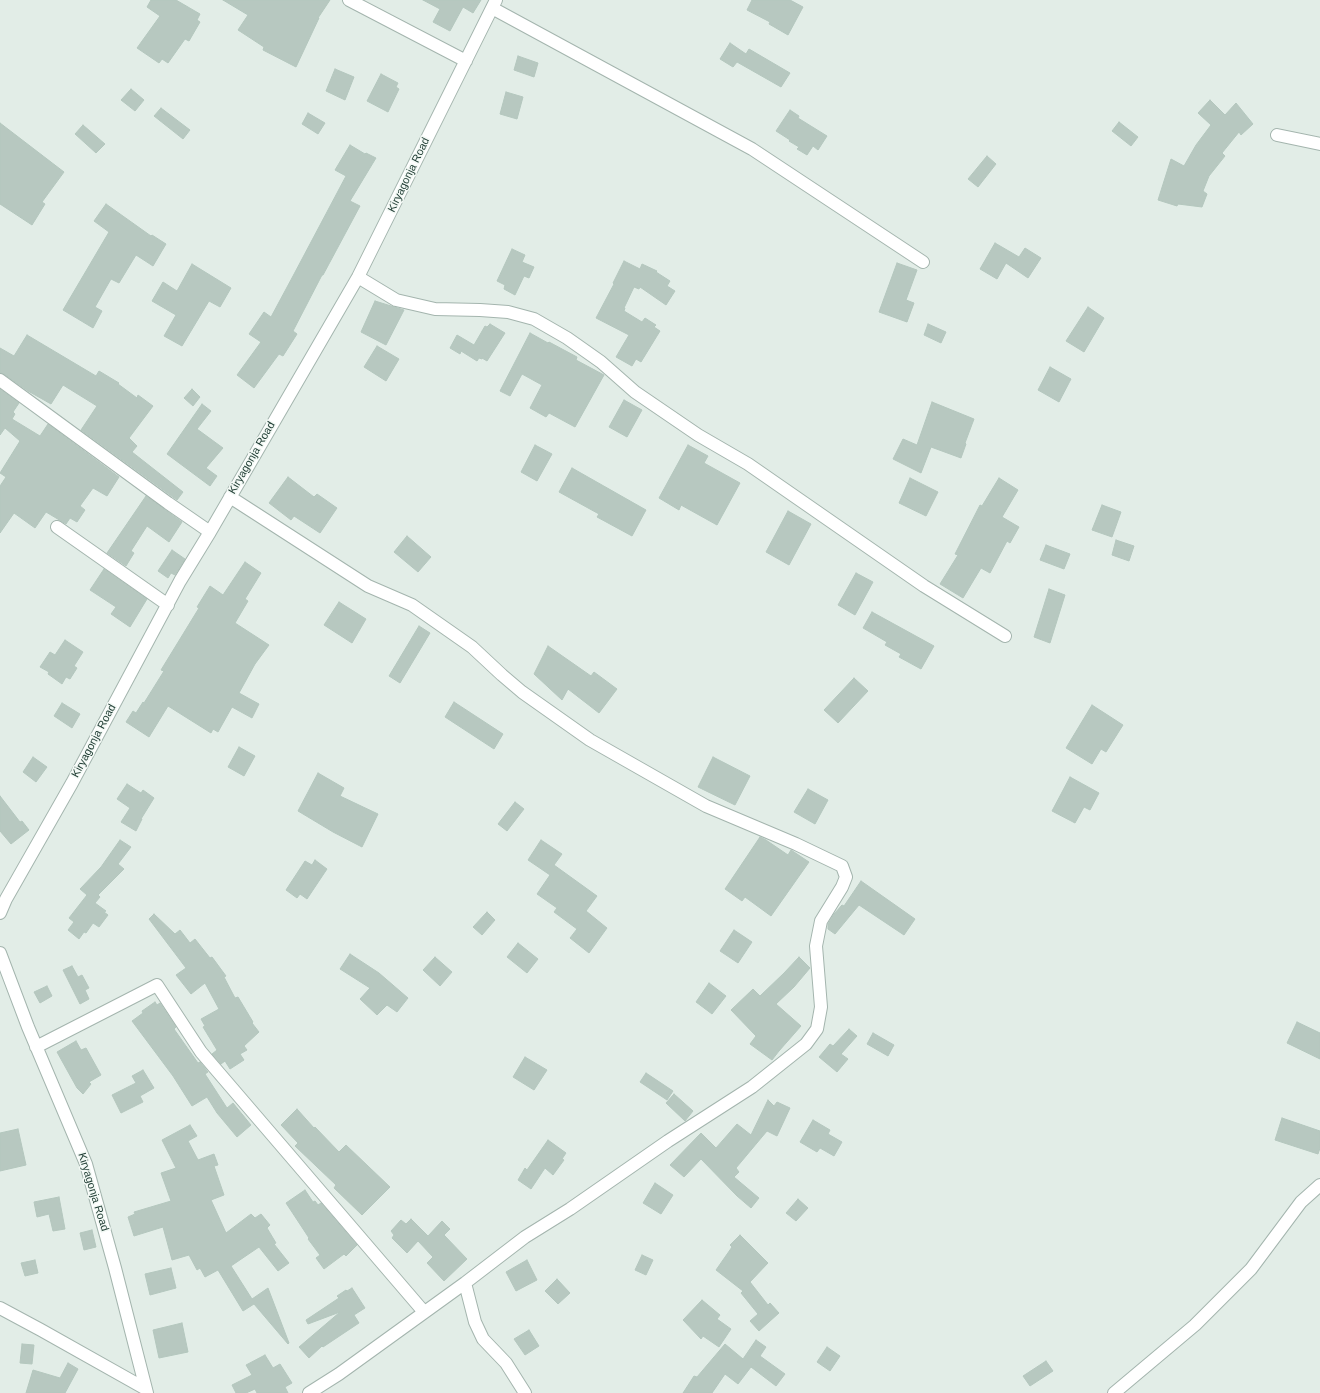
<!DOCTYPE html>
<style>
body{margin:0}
canvas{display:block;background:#e2ede7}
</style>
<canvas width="1320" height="1393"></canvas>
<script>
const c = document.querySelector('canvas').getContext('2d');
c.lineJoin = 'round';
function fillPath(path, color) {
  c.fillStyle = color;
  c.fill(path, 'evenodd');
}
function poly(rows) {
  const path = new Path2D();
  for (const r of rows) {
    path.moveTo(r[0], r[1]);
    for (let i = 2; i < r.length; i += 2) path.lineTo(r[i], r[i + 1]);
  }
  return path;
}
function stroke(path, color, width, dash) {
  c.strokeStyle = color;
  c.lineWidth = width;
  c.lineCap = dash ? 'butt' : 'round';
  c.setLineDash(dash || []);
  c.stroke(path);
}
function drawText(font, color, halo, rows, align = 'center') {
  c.font = font + ' Arial,sans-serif';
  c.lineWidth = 3;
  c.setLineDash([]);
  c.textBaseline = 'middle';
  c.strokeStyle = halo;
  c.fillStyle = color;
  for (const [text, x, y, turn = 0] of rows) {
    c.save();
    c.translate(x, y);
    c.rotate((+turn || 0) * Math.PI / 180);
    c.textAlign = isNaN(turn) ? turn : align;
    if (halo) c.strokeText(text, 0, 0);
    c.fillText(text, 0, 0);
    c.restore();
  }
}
const building = poly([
 [151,0,176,0,200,14,197,20,200,22,189,41,185,39,168,63,162,59,159,63,137,48,160,16,147,7,151,0],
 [223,0,330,0,318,18,319,18,296,67,263,50,264,47,238,30,248,15,223,0],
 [423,0,481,0,473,13,463,7,450,31,433,22,440,9,423,0],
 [752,0,790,0,803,7,788,35,769,24,770,22,747,10,752,0],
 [730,43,746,54,749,49,790,73,781,87,737,62,733,67,720,59,730,43],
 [518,56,538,63,534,77,514,70,518,56],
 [335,69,354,77,345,100,326,91,335,69],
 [381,74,398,83,396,87,399,89,388,112,367,101,381,74],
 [131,89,144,100,135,111,121,100,131,89],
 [506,92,523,97,517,119,500,114,506,92],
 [1210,100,1225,115,1236,103,1253,124,1241,135,1239,132,1222,153,1225,156,1209,176,1203,191,1207,194,1202,207,1178,204,1177,206,1158,200,1171,159,1184,166,1196,145,1211,125,1198,113,1210,100],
 [161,108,190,130,183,139,154,116,161,108],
 [790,110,799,116,798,118,827,136,818,150,813,146,807,155,797,149,799,147,789,141,790,140,776,131,790,110],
 [308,113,325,123,318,134,302,124,308,113],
 [1119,122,1138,137,1131,146,1112,131,1119,122],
 [0,123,64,172,42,202,45,204,32,225,0,204,0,123],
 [83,125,105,144,96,153,75,134,83,125],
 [350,145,365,154,366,153,376,158,350,201,360,206,323,275,322,275,293,331,297,334,283,356,279,354,254,388,237,375,261,342,249,334,264,312,271,317,293,276,346,176,335,170,350,145],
 [987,156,996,164,978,187,968,179,987,156],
 [106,204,151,236,152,235,166,244,153,266,136,255,119,283,111,279,95,307,102,311,93,328,63,310,109,232,94,221,106,204],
 [995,243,1019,257,1025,248,1041,258,1028,278,1006,263,997,279,980,269,995,243],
 [512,249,525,255,522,262,534,267,529,278,524,276,515,295,504,289,505,285,497,281,512,249],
 [624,261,640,269,642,264,657,271,656,272,670,281,667,286,675,291,666,305,640,287,639,289,634,287,624,308,625,308,624,311,642,322,645,318,656,325,654,327,660,331,641,362,636,359,632,366,616,357,629,335,596,318,614,284,613,283,624,261],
 [897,263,917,270,906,300,914,303,907,322,879,312,897,263],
 [192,264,231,288,220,307,209,301,182,346,164,336,176,315,152,301,163,282,177,291,192,264],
 [375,301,404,310,386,345,361,332,375,301],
 [1088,307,1104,318,1084,352,1066,341,1088,307],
 [490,324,505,333,487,361,482,358,482,359,479,358,477,361,461,351,460,354,450,348,457,335,474,345,485,326,487,327,490,324],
 [928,324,946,332,941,343,924,335,928,324],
 [530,333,548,343,549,342,577,357,576,360,604,375,575,427,549,413,546,417,530,408,542,385,522,374,510,396,500,391,530,333],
 [27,335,96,376,99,371,119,383,118,384,137,398,138,395,153,406,129,438,137,446,132,452,183,492,177,500,81,430,97,406,63,385,51,404,28,391,4,374,0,373,0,348,14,356,27,335],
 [377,346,399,359,386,381,364,367,377,346],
 [1050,367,1071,379,1059,402,1038,390,1050,367],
 [0,389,19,403,13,412,15,414,12,419,40,436,48,424,119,477,107,496,93,488,80,506,85,510,77,522,70,518,66,524,46,512,35,528,14,513,0,533,0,486,6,477,0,473,20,441,5,428,0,435,0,389],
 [192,389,200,397,193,406,184,398,192,389],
 [624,400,642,410,627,437,609,427,624,400],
 [932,402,974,419,965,443,966,444,961,458,931,447,921,473,893,459,903,439,917,445,932,402],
 [202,404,211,411,197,429,223,448,206,468,217,476,210,486,167,454,202,404],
 [535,445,552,454,537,481,521,472,535,445],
 [688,445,708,456,704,463,740,483,717,525,681,505,679,510,659,498,688,445],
 [572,468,646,510,632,536,597,517,599,514,559,492,572,468],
 [288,477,314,497,317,494,337,508,320,533,294,516,291,520,269,503,288,477],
 [910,478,938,492,926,516,899,503,910,478],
 [999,478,1018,490,1002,517,1019,527,1010,543,1007,541,990,573,981,568,963,598,940,584,958,555,955,554,980,505,982,506,999,478],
 [146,496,182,522,169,542,147,526,131,551,134,553,126,566,107,553,146,496],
 [1102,505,1121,512,1112,537,1092,530,1102,505],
 [788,511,811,524,789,565,766,552,788,511],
 [407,536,431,557,418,572,394,552,407,536],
 [1116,540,1134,546,1129,561,1112,555,1116,540],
 [1046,545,1070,554,1064,569,1040,560,1046,545],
 [172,550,185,559,175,575,171,573,168,578,158,571,172,550],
 [245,562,261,573,245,599,248,601,235,623,269,645,255,664,239,693,259,704,252,718,232,707,218,732,213,729,211,733,168,706,149,737,126,722,133,711,136,713,143,702,144,703,164,671,161,670,199,608,197,607,210,586,223,595,245,562],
 [104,569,147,599,130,627,111,614,116,607,90,590,104,569],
 [856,573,873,582,855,615,838,605,856,573],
 [1049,589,1065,595,1050,643,1034,637,1049,589],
 [339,602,366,619,352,643,324,625,339,602],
 [872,612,934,646,921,669,899,657,901,654,885,645,887,642,863,628,872,612],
 [419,626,430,633,400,683,389,676,419,626],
 [65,640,83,652,74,666,77,668,70,679,66,677,62,684,48,674,49,672,40,667,50,652,55,655,65,640],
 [548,646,591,676,594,672,617,689,599,713,568,689,562,700,534,674,548,646],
 [854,678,868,691,838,723,824,710,854,678],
 [454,702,503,734,494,749,445,717,454,702],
 [62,703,80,714,72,728,54,716,62,703],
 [1092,705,1123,725,1106,752,1101,749,1092,764,1066,748,1092,705],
 [239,747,255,756,244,776,228,767,239,747],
 [33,757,47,767,36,782,23,772,33,757],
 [713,757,750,776,735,805,698,787,713,757],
 [318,773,344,788,340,796,378,814,362,847,333,832,298,811,318,773],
 [1070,777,1099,793,1090,810,1084,807,1075,823,1052,811,1070,777],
 [127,784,141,793,143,790,154,798,141,819,142,819,136,831,121,822,130,808,117,799,127,784],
 [808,789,828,800,815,824,794,812,808,789],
 [0,796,20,822,22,821,29,830,11,844,0,831,0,796],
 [515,802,524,809,507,831,498,824,515,802],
 [760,837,766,840,788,855,791,850,809,862,771,916,745,897,742,901,725,889,760,837],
 [120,840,131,847,118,864,124,869,98,895,100,897,95,903,106,911,104,912,108,915,99,927,93,923,86,933,84,932,79,939,68,930,74,922,69,918,87,895,80,889,101,867,120,840],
 [541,840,562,854,554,865,597,896,586,911,607,928,589,953,570,938,577,929,554,912,557,908,537,894,550,875,528,860,541,840],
 [315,860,327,869,307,899,300,894,297,898,286,890,305,861,312,865,315,860],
 [861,881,915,919,904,935,859,905,835,934,828,929,828,924,834,914,842,905,844,906,861,881],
 [487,912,495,920,482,935,473,927,487,912],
 [154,914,175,934,180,930,190,943,195,939,210,958,212,957,226,976,224,977,235,998,238,997,253,1022,252,1023,259,1032,244,1046,247,1050,240,1054,244,1060,230,1069,225,1061,221,1064,212,1054,217,1050,203,1027,205,1026,201,1019,219,1009,205,983,191,994,176,975,186,968,149,919,154,914],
 [734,930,752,942,738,963,720,951,734,930],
 [518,943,538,959,527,973,507,957,518,943],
 [350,954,379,973,408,998,397,1012,387,1005,377,1015,360,999,370,988,340,969,350,954],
 [435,957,452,972,440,986,423,970,435,957],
 [799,957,810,968,794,987,776,1004,801,1026,779,1051,772,1060,750,1044,756,1036,731,1010,753,989,760,996,784,973,799,957],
 [72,966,78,977,82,975,89,988,85,990,89,999,80,1004,63,970,72,966],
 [709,983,726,996,712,1014,696,1002,709,983],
 [47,986,52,996,40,1003,34,992,47,986],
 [155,1002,157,1005,160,1003,176,1027,174,1029,198,1063,200,1062,208,1072,205,1074,227,1108,233,1103,251,1125,237,1137,217,1113,207,1097,192,1106,173,1076,132,1021,143,1013,142,1011,155,1002],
 [1297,1022,1320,1033,1320,1059,1287,1043,1297,1022],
 [849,1029,857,1036,841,1054,848,1059,837,1072,819,1057,830,1044,833,1046,849,1029],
 [873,1033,894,1045,888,1056,867,1044,873,1033],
 [76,1041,81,1050,86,1048,101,1075,89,1082,91,1084,83,1094,77,1088,57,1052,76,1041],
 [525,1057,547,1070,534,1090,513,1077,525,1057],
 [143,1070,154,1088,140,1096,143,1102,121,1113,112,1095,136,1083,132,1076,143,1070],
 [646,1073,673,1091,667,1100,640,1082,646,1073],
 [674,1094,693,1111,685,1121,666,1103,674,1094],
 [768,1100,774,1106,777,1102,790,1108,777,1136,767,1131,736,1168,739,1172,734,1177,759,1198,751,1208,737,1196,701,1159,684,1177,670,1165,701,1133,716,1148,737,1124,751,1135,768,1100],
 [297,1109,314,1128,315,1127,339,1152,346,1145,390,1187,362,1215,334,1188,336,1185,295,1146,298,1143,281,1125,297,1109],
 [1282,1118,1320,1131,1320,1148,1318,1154,1275,1140,1282,1118],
 [813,1120,830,1130,828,1134,842,1142,834,1156,820,1148,817,1152,800,1142,813,1120],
 [190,1125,197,1136,188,1141,198,1160,214,1154,218,1165,214,1166,224,1195,211,1200,226,1233,251,1214,255,1218,261,1214,270,1225,267,1228,276,1243,274,1244,289,1263,278,1271,259,1247,231,1266,252,1299,268,1288,289,1343,288,1344,254,1304,243,1311,218,1270,205,1277,200,1268,197,1270,189,1255,172,1260,163,1227,134,1236,128,1217,135,1214,134,1212,171,1201,161,1173,176,1168,162,1140,190,1125],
 [18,1129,26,1165,0,1171,0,1133,18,1129],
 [548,1140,566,1153,562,1159,564,1160,553,1175,545,1168,531,1189,518,1180,525,1168,527,1170,548,1140],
 [655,1183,673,1195,661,1214,643,1203,655,1183],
 [305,1190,313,1202,315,1201,318,1205,321,1203,357,1245,346,1256,344,1254,324,1269,316,1258,320,1255,308,1239,309,1238,286,1203,305,1190],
 [59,1197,65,1229,53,1231,49,1214,37,1217,34,1202,59,1197],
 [798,1199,808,1208,796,1221,786,1213,798,1199],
 [411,1219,428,1236,442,1221,450,1229,444,1235,467,1259,444,1281,427,1263,433,1257,418,1241,407,1253,392,1238,394,1235,391,1231,401,1220,406,1224,411,1219],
 [92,1230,96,1247,84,1250,80,1233,92,1230],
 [740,1235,768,1263,750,1282,768,1305,770,1303,779,1313,759,1331,750,1321,758,1314,741,1293,743,1291,716,1270,732,1247,730,1245,740,1235],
 [642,1255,653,1260,646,1275,635,1270,642,1255],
 [35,1260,38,1273,25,1276,21,1263,35,1260],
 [527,1260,537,1280,516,1291,506,1272,527,1260],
 [171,1268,176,1288,150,1295,145,1274,171,1268],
 [557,1279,570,1293,558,1304,545,1291,557,1279],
 [352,1288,365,1308,354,1315,359,1323,323,1347,322,1346,309,1358,299,1347,340,1312,308,1324,306,1320,339,1298,337,1296,346,1290,347,1291,352,1288],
 [702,1300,720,1315,717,1319,731,1329,719,1347,703,1336,701,1339,683,1320,702,1300],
 [182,1323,188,1352,159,1358,153,1330,182,1323],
 [529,1330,539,1346,525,1355,514,1339,529,1330],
 [756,1340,766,1347,760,1356,785,1374,776,1386,751,1367,738,1384,725,1374,712,1393,683,1393,694,1376,697,1377,725,1344,743,1359,756,1340],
 [22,1344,34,1345,32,1364,20,1363,22,1344],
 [827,1347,840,1356,830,1371,817,1362,827,1347],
 [265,1355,273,1368,280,1364,292,1383,285,1387,288,1393,257,1393,255,1389,246,1393,236,1393,232,1385,252,1375,246,1365,265,1355],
 [1046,1361,1053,1371,1030,1386,1023,1376,1046,1361],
 [68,1363,78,1369,65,1393,26,1393,33,1370,60,1378,68,1363]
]);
fillPath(building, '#b7c8c0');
stroke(building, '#b4c7be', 1);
const minor = poly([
 [349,0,466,61],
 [492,8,752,149,923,262],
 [1277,135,1320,144],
 [358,277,396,300,435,309,480,310,508,312,534,319,567,338,601,362,635,392,698,435,748,464,924,586,1005,636],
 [0,380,168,503,210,532],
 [230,497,368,586,412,605,472,647,502,675,522,692,590,740,706,806,796,844,842,866,846,877,842,887,821,921,816,946,821,1007,817,1029,806,1044,752,1087,668,1141,570,1209,525,1237,465,1283,339,1374,309,1393],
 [57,527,168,605],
 [0,913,6,899,72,783,180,581,210,532,358,277,496,0],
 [0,953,28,1027,86,1164,115,1268,147,1393],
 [36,1047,157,985,201,1052,424,1312],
 [465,1283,475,1322,483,1339,506,1363,525,1393],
 [0,1308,41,1330,146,1389],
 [1114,1393,1195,1325,1251,1269,1301,1202,1320,1185]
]);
stroke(minor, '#a4b5ae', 14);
stroke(minor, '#fff', 12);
drawText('11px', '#213e35', '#f3f9f5', [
 ["Kiryagonja Road",409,175,-64],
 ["Kiryagonja Road",252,458,-60],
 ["Kiryagonja Road",94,741,-62],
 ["Kiryagonja Road",93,1192,73]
]);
</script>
